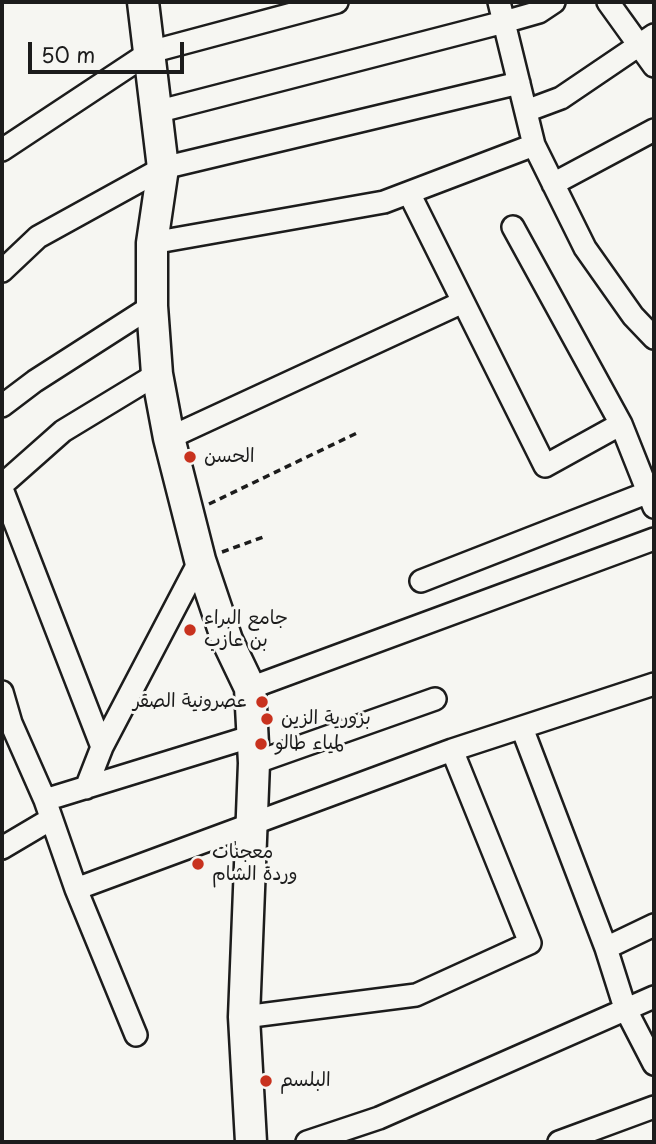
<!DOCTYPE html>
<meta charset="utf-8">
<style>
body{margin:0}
#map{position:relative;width:656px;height:1144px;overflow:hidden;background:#f6f6f2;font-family:"Playpen Sans",sans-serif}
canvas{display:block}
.frame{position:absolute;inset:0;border:4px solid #1c1c1c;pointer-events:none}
.scale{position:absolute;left:28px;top:42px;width:156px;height:32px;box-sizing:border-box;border:4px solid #1c1c1c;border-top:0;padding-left:9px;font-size:21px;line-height:24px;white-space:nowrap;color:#1c1c1c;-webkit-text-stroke:5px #f6f6f2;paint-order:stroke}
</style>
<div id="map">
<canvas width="656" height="1144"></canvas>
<div class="frame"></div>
<div class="scale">50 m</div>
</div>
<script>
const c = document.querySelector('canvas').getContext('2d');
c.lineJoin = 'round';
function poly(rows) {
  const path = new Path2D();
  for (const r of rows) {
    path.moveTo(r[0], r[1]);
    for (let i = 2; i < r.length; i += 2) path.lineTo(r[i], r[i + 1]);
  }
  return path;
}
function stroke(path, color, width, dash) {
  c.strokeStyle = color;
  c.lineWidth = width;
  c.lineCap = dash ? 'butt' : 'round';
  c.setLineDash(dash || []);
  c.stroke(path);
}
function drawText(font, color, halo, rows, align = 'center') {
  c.font = font + ' "Playpen Sans","Playpen Sans Arabic",sans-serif';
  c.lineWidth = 6;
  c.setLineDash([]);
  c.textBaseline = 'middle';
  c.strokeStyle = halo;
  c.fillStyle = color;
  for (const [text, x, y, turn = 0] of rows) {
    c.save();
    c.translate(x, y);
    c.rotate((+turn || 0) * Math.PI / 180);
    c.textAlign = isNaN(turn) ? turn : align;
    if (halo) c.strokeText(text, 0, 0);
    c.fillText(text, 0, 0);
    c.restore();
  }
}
const street = poly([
 [499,2,534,145,585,248,633,316,654,338],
 [608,2,654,66],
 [526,111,561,98,654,35],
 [156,112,504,22,539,12,554,2],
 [2,150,150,52,337,2],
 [553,184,654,130],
 [409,193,545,466,621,424],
 [513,227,621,424,654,507],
 [152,243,384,202,534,145],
 [2,271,38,237,163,168,519,83],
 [2,406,35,381,152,306],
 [169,438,463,302],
 [2,485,63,431,157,374],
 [2,489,102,747],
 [421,581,654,490],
 [250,688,654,539],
 [2,692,11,723,45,800,76,889,136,1035],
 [522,728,606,948,625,1008,654,1064],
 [254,763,435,699],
 [86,788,102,747,200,560],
 [45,800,253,736],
 [2,848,51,819],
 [76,889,452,750,654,684],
 [606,948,654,925],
 [244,1017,416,995,530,943,452,750],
 [307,1142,379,1118,654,997],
 [559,1142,654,1107]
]);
const secondary = poly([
 [143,2,163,168,152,243,152,306,157,374,169,438,200,560,227,640,250,688,254,763,244,1017,251,1142]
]);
stroke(street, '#1c1c1c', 26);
stroke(secondary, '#1c1c1c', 35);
stroke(poly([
 [209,504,357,433],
 [222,552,266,536]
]), '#1c1c1c', 3.5, [7, 5]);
stroke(street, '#f6f6f2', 21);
stroke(secondary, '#f6f6f2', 30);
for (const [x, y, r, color] of [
 [190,457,7,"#c8321e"],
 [190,630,7,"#c8321e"],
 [262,702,7,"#c8321e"],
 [267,719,7,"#c8321e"],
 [261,744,7,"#c8321e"],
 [198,864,7,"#c8321e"],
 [266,1081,7,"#c8321e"]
]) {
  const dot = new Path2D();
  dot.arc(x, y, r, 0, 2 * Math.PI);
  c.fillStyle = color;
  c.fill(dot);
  stroke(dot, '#f6f6f2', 2.5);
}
drawText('19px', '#1c1c1c', '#f6f6f2', [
 ["الحسن",204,457],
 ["جامع البراء",204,619],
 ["بن عازب",204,641],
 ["عصرونية الصقر",248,702,"right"],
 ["بزورية الزين",281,719],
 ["لمياء طالو",275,744],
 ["معجنات",212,853],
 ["وردة الشام",212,875],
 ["البلسم",280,1081]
], 'left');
</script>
